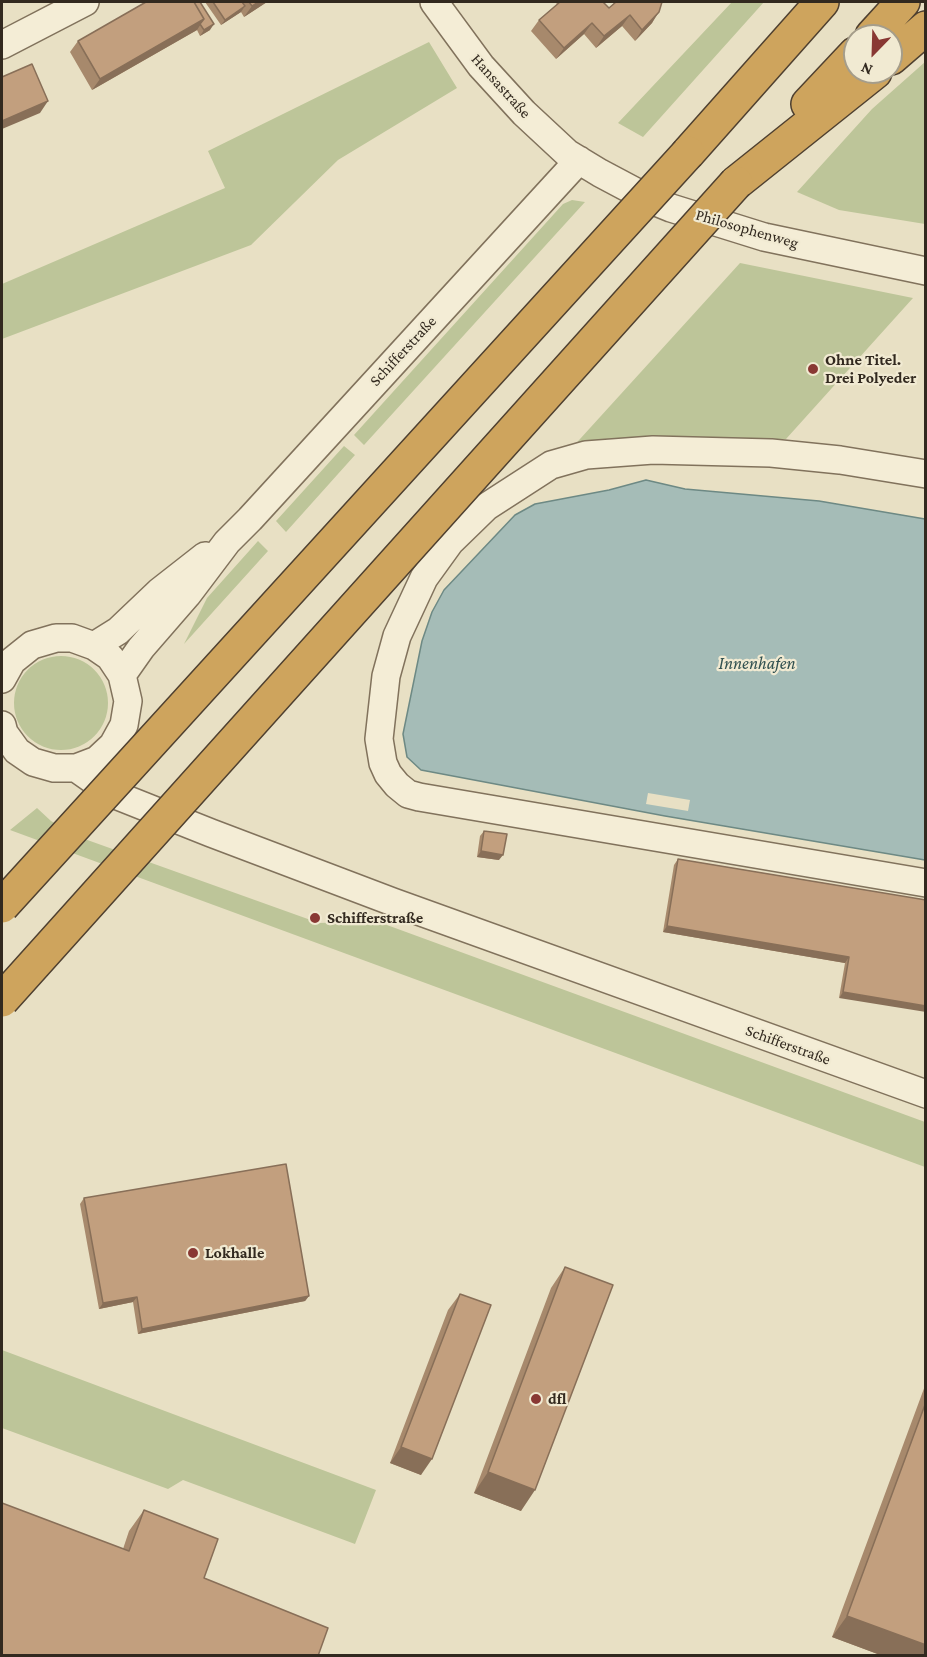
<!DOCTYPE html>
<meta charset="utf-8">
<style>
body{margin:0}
#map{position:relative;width:927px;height:1657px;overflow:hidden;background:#e8e0c4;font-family:"Crimson Pro",serif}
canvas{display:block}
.frame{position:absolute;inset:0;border:3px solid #32291f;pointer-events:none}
.north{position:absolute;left:843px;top:24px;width:60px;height:60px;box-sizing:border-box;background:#f1ead2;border:2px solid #a59d8a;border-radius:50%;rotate:203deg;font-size:16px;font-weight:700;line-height:24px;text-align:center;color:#32291f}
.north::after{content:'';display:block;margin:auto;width:21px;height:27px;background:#893833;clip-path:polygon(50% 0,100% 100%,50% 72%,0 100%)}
</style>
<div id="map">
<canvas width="927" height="1657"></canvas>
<div class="frame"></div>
<div class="north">N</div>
</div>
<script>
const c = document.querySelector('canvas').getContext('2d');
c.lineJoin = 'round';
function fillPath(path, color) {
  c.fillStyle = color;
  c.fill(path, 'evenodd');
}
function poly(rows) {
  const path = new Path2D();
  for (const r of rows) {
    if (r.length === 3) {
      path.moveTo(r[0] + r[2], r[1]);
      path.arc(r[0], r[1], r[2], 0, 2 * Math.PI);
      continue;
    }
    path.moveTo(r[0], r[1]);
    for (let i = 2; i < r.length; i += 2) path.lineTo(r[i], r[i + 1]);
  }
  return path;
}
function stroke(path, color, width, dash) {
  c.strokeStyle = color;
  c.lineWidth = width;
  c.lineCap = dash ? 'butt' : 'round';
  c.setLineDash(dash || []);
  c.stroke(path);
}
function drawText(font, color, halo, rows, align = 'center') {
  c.font = font + ' "Crimson Pro",serif';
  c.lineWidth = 4.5;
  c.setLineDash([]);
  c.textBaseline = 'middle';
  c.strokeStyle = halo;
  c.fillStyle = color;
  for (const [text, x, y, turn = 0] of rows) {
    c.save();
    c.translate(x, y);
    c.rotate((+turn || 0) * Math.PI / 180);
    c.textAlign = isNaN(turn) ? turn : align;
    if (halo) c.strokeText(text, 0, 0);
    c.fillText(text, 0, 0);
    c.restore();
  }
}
fillPath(poly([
 [732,2,764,2,643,137,618,123],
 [429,42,457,88,338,160,251,245,2,339,2,284,225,188,208,151],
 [925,62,925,224,839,210,797,192,872,109],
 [572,200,585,202,364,445,354,435,563,204],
 [740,263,913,298,786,439,570,450],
 [344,446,355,455,286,532,276,521],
 [258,541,268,551,184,644,207,598],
 [61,703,47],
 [37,808,51,821,79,837,319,923,376,921,925,1122,925,1167,10,830],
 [2,1350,376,1490,355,1544,183,1480,168,1489,2,1428]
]), '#bdc599');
const water = poly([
 [646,480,685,489,819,501,925,519,925,860,665,816,421,770,407,757,403,734,422,641,432,612,444,590,515,515,535,504,609,490,646,480]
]);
fillPath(water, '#a5bcb7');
stroke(water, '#6d8984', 1.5);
fillPath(poly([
 [648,793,690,800,688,811,646,804]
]), '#e8e0c4');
const street = poly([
 [434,2,481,66,524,113,567,153,600,173,649,199,671,208,764,237,926,271],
 [2,45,85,2],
 [926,474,840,460,771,453,653,450,586,455,551,465,486,507,450,542,424,578,397,636,386,676,379,739,383,763,388,774,397,785,408,794,419,797,926,883],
 [94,646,118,631,159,592,205,556],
 [122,675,141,648,187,595,227,542,250,519,579,160],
 [2,679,12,661,32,645,56,638,72,638,94,646,110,657,122,675,128,701,124,725,113,745,97,760,76,768,54,768,33,762,17,751,4,733,2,725],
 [76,768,113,794,211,833,393,902,926,1094]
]);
const highway = poly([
 [872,36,903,2],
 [891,58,926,28],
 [808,104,855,54],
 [688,153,822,2],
 [736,183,875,72]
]);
stroke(street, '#81725c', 30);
stroke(highway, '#4f4030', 36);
stroke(street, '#f4edd6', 27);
stroke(highway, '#cea45d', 33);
const highwayBridge = poly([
 [2,906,688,153],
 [2,1000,736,183]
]);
stroke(highwayBridge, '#4f4030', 36, []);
stroke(highwayBridge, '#cea45d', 33);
fillPath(poly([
 [200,2,210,30,200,36,197,30,92,90,70,52,78,41],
 [205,2,267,2,244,17,241,12,221,25],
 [555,2,603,2,609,8,615,2,662,2,652,23,635,41,622,26,596,48,584,34,556,59,531,31,539,20,557,4],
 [484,831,499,860,477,857,480,836],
 [678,859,926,900,839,998,845,963,663,932,674,865],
 [84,1198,309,1296,305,1301,138,1334,133,1302,99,1309,80,1204],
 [565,1267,521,1511,474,1493,551,1288],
 [460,1294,421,1475,390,1463,448,1310],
 [926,1383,926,1656,883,1656,832,1637],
 [144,1510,204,1578,123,1549,129,1531]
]), '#a7896c');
fillPath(poly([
 [258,2,267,2,244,17,252,6],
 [245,6,241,12,221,25,225,20],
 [659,12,652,23,635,41,642,30],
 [630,15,622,26,596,48,604,36],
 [204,19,197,30,92,90,100,79],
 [592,23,584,34,556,59,564,48],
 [214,24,210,30,200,36,204,30],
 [48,101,40,113,2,129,2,121],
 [481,851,503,855,499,860,477,857],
 [667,926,849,957,845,963,663,932],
 [843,992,926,1006,926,1012,839,998],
 [309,1296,305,1301,138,1334,142,1329],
 [137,1297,133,1302,99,1309,103,1303],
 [401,1447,432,1459,421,1475,390,1463],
 [488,1472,535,1490,521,1511,474,1493],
 [847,1616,926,1645,926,1656,883,1656,832,1637]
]), '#886f58');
const building = poly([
 [146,2,194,2,204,19,100,79,78,41,146,2],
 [194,2,200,2,214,24,204,30,200,24,204,19,194,2],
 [213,2,242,2,245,6,225,20,213,2],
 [249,2,258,2,252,6,249,2],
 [560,2,603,2,609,8,616,2,662,2,659,12,642,30,630,15,604,36,592,23,564,48,539,20,560,2],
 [32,64,48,101,2,121,2,77,32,64],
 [484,831,507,834,503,855,481,851,484,831],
 [678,859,926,900,926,1006,843,992,849,957,667,926,678,859],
 [286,1164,309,1296,142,1329,137,1297,103,1303,84,1198,286,1164],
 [565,1267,613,1285,535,1490,488,1472,565,1267],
 [460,1294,491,1305,432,1459,401,1447,460,1294],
 [926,1402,926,1645,847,1616,926,1402],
 [2,1503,129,1551,144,1510,218,1539,204,1578,328,1628,318,1656,2,1656,2,1503]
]);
fillPath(building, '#c29f7e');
stroke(building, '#886f58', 1.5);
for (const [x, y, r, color] of [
 [813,369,6,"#893833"],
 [315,918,6,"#893833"],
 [193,1253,6,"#893833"],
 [536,1399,6,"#893833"]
]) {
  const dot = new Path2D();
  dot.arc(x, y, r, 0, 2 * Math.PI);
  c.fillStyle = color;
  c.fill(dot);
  stroke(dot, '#f1ead2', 2);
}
drawText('16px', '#32291f', '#f1ead2', [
 ["Hansastraße",501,86,48],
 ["Philosophenweg",747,229,16],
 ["Schifferstraße",403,351,-47],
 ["Schifferstraße",788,1045,20]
]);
drawText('bold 16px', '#32291f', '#f1ead2', [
 ["Ohne Titel.",825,360],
 ["Drei Polyeder",825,378],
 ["Schifferstraße",327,918],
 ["Lokhalle",205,1253],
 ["dfl",548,1399]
], 'left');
drawText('italic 18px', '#305050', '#f1ead2', [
 ["Innenhafen",757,663]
]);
</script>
